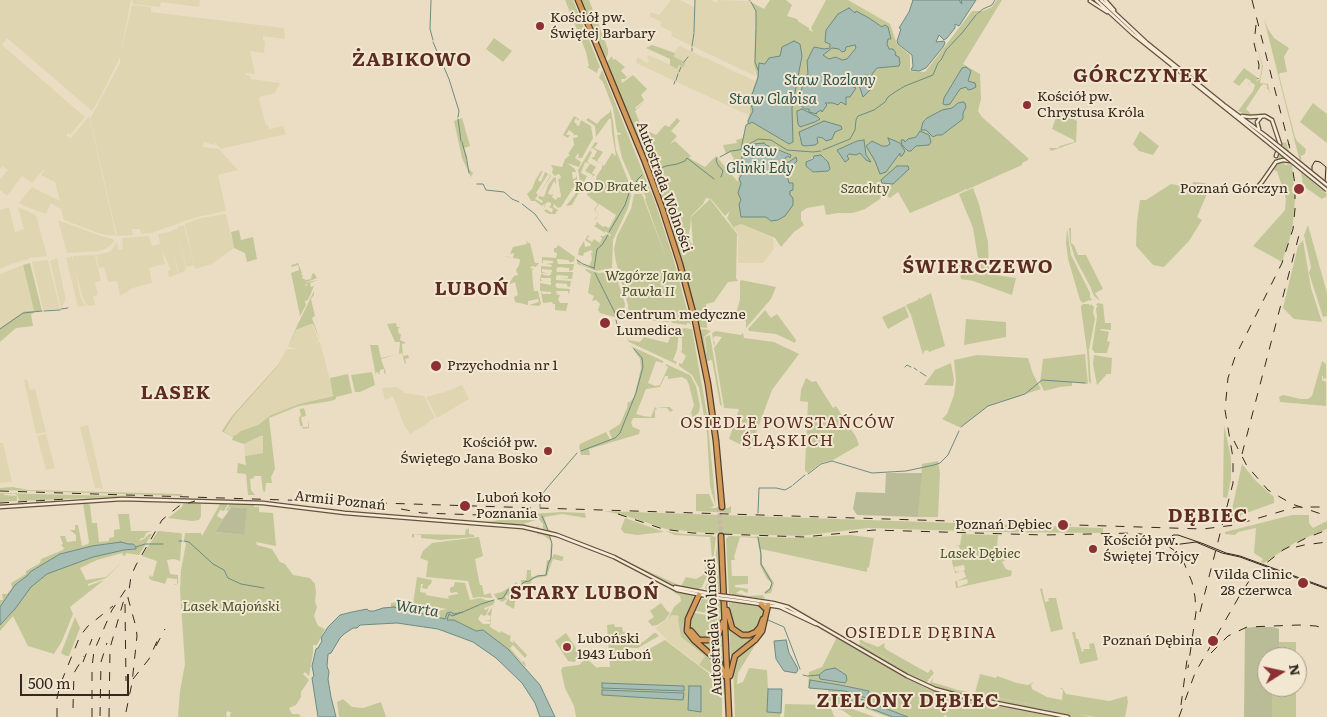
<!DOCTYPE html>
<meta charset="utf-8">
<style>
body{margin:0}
#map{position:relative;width:1327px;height:717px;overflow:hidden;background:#eaddc3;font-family:Literata,serif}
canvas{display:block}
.north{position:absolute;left:1257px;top:647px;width:50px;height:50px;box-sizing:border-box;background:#f2e8d2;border:1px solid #a69b8a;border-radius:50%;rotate:80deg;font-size:14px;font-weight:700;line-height:20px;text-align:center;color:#34281e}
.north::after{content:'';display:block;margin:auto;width:18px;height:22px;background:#8d3034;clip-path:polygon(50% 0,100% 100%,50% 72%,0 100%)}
.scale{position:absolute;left:20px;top:674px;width:109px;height:22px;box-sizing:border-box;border:2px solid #34281e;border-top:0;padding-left:6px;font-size:15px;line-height:18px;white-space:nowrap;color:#34281e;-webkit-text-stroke:4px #f2e8d2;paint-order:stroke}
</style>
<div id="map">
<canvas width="1327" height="717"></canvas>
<div class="north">N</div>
<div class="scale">500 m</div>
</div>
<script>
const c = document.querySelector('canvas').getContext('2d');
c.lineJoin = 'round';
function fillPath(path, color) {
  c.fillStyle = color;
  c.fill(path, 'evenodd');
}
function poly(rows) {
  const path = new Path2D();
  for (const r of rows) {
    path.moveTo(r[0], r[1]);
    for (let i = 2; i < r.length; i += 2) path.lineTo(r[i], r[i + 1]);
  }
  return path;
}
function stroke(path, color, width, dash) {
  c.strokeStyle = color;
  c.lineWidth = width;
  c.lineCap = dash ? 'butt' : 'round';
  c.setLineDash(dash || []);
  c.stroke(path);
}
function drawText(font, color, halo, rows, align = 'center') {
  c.font = font + ' Literata,serif';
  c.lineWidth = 4;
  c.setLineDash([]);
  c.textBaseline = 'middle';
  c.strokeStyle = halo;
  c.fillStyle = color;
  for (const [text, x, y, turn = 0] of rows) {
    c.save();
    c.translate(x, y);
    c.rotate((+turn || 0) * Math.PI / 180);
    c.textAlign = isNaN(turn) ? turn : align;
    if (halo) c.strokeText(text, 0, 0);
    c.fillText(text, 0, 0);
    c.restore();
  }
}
fillPath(poly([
 [0,0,131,0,121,52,132,5,151,7,151,12,284,28,285,39,263,36,263,40,265,42,264,53,250,51,255,74,246,73,246,75,250,76,251,79,280,83,275,93,259,97,260,103,266,125,268,125,269,129,283,126,286,134,221,149,214,142,215,145,204,142,203,147,219,149,238,170,218,175,226,211,197,217,151,233,141,234,140,229,132,229,133,235,117,236,90,119,120,63,120,57,100,98,92,111,7,38,2,45,85,117,70,135,68,133,66,135,71,138,89,116,116,236,101,234,64,220,61,209,51,203,46,214,27,207,19,203,32,187,60,201,55,182,41,175,44,171,43,170,32,183,22,176,7,196,0,190,0,179,8,170,3,166,0,169],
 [132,0,200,0,199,7,161,2,160,7,133,4],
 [671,0,680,0,694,7,695,0,710,0,717,3,718,0,749,1,755,9,756,13,754,60,755,76,671,36,672,32,660,26,661,22,649,16,651,12,659,15],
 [680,46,755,81,750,98,750,108,748,115,636,63,637,57,643,60,643,61,648,63,649,60,647,58,648,55,678,68,679,65,674,57,676,49],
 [9,207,15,232,24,229,18,207,36,215,47,256,29,258,29,259,11,264,0,269,0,210],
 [226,214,234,248,212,264,195,269,185,224,201,218],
 [58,220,101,236,113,239,114,242,107,248,99,251,67,253],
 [741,224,773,238,774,249,763,263,738,263,738,236,734,227],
 [184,225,194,265,186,267,179,238,186,270,179,274,172,247,178,274,169,277,168,271,171,270,162,251,165,264,149,268,152,283,133,288,120,296,117,281,108,282,104,267,99,268,96,255,110,252,117,242,119,250,123,249,122,238,149,236,152,246,160,244,158,234,169,232,175,229,177,230,178,227],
 [95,255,101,281,95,282,98,295,93,296,95,305,88,306,83,299,75,270,80,295,83,302,86,306,78,307,66,258,72,256,73,262,73,256],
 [57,258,65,296,65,301,61,308,50,261],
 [48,260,60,309,45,310,43,309,32,262],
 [23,265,34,311,25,311,0,328,0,274],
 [312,324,319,341,315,343,320,342,334,395,299,404,271,415,258,425,236,435,232,436,224,432,233,417,278,366,287,349,299,349,288,347,295,331],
 [27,379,30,390,35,389,46,432,36,434,24,380],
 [462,385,469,399,437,418,426,397,445,392],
 [397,387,405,393,424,396,435,418,430,420,428,423,410,434,404,425,393,396,385,400,382,388],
 [88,425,103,489,95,488,80,427],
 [46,434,55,468,46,470,37,436],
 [260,436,263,437,263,453,245,456,244,444],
 [0,443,3,443,12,482,0,483],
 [672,615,679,616,678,620,681,637,706,656,699,665,667,640,655,628]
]), '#dfd6b1');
fillPath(poly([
 [565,0,573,0,600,67,598,69,597,73,587,67,589,66,586,52],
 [581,0,589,0,608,49,608,54,606,59],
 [770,0,786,0,792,5,787,16,797,19,799,22,809,28,809,30,813,32,811,28,826,0,848,0,890,24,897,44,910,55,910,71,925,72,972,11,983,11,992,7,997,0,1002,0,963,64,980,74,981,99,978,111,982,117,1028,158,1028,160,1022,163,1022,165,966,190,965,188,965,190,910,213,898,192,890,198,883,194,880,199,865,209,853,213,838,213,826,215,824,205,807,208,801,212,801,220,804,225,794,232,781,247,775,238,741,224,734,227,735,230,727,218,730,211,725,216,711,199,706,198,703,204,691,216,690,229,689,232,690,242,693,245,691,217,710,199,737,234,736,278,738,281,728,282,714,302,706,304,707,328,699,327,684,266,669,218,648,162,607,62,612,56,613,60,615,59,625,67,621,71,627,77,625,79,621,79,622,83,633,75,647,89,641,95,644,100,635,108,636,109,645,101,635,111,642,128,656,135,665,125,669,127,677,118,680,121,671,131,677,136,670,144,675,141,691,156,689,158,705,167,716,156,738,182,739,176,727,164,734,159,730,152,726,154,723,145,737,143,736,140,743,138,750,111,750,98,757,77,754,64,756,13,755,9,749,1,764,9],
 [864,140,866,160,860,153,856,155,850,154,846,156,837,150,857,141],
 [822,155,828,162,828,171,813,172,806,166,806,163,814,156],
 [1264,19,1268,29,1274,38,1289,48,1284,57,1287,72,1280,73,1279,75,1281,83,1295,137,1297,141,1306,149,1305,154,1301,156,1302,173,1327,194,1326,197,1322,199,1303,186,1299,158],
 [494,38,512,51,503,62,486,49],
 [1254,38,1263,66,1260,83,1268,84,1270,94,1268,89,1264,87,1267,88,1267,85,1263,84,1261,86,1246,109,1251,114,1266,113,1264,115,1250,116,1238,111,1253,91,1255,85,1251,82,1248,86,1251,81,1246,78,1239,86,1233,82,1244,68,1258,78,1256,82,1260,79,1262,65],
 [652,45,675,53,674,57,685,62,684,67,679,65,677,69,670,65,670,59,646,48],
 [602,70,655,202,673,257,691,325,689,323,687,323,687,325,673,323,671,322,672,316,675,316,677,320,677,315,685,312,671,316,669,322,633,319,633,309,632,313,628,314,628,305,616,262,614,249,617,236,631,209,634,194,642,194,666,258,645,199,646,198,644,193,643,194,641,190,640,193,634,192,632,181,622,158,617,135,622,134,617,132,613,108,603,82,599,78],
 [1313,103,1327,114,1327,143,1300,122],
 [610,109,611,111,613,121,616,150,628,180,631,196,628,208,613,240,612,268,597,271,577,264,577,260,582,265,589,267,592,259,591,253,593,252,591,250,584,253,583,256,578,255,579,249,584,241,585,247,590,246,591,244,585,240,588,235,591,237,589,236,587,239,592,242,594,239,600,243,602,238,600,236,604,236,607,234,610,236,611,235,605,231,605,233,594,226,597,224,596,223,597,221,597,222,603,227,605,226,609,228,616,215,599,204,595,210,599,214,595,220,594,220,599,214,594,210,598,204,587,195,588,191,582,187,572,205,566,206,576,193,579,183,588,189,592,188,597,177,596,177,602,168,602,165,604,166,612,153,616,156,612,133,611,119,609,119,596,137,595,126,586,120,588,118,597,124,601,119,610,112],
 [1058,111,1077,121,1076,142,1051,151,1051,150,1050,150,1049,148,1058,148,1060,146,1074,142,1074,140,1052,129],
 [574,116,579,119,578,121,576,118,574,122,577,124,576,125,579,126,581,120,591,126,593,138,582,158,577,158,579,157,578,153,575,158,581,162,579,167,567,163,575,169,576,172,572,172,573,179,576,178,577,175,577,182,561,207,558,208,554,204,553,207,558,210,555,214,549,214,544,211,546,209,552,213,553,209,549,207,551,205,551,203,548,202,546,203,543,211,545,203,542,206,535,201,531,201,527,194,532,189,535,181,541,171,543,171,538,180,541,182,545,172,550,175,551,176,540,194,550,176,548,174,536,193,538,195,535,199,542,203,543,201,538,198,539,196,544,197,548,185,554,177,556,178,556,184,554,181,548,193,550,195,553,194,552,197,556,200,558,197,560,198,561,196,558,179,561,178,560,175,558,174,555,176,552,173,553,169,551,165,562,167,565,159,570,155,568,154,574,145,573,138,578,137,577,135,574,135,572,138,574,134,569,130,566,135,570,135,568,138,563,135],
 [462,118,470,146,464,148,467,156,468,168,473,173,471,177,462,158,454,121],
 [1140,131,1159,146,1153,155,1139,151,1133,144],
 [1281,141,1283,143,1286,142,1292,162,1295,199,1293,223,1290,238,1282,262,1253,246,1285,210,1286,199,1277,171,1275,171,1274,169,1279,162,1276,160,1279,153,1284,157,1285,163,1284,165,1291,164,1284,153,1280,150,1280,149,1284,151],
 [595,142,598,143,594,148,603,152,597,161,601,164,591,158,594,157,597,151,592,148,590,151,592,152,587,162,596,167,592,173,595,175,592,177,588,185,593,175,585,171,590,164,585,162,581,173,587,176,584,182,585,184,580,181,578,170],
 [1193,182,1205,183,1213,189,1207,194,1197,217,1202,220,1189,241,1164,267,1153,265,1136,246,1137,222,1140,200,1146,200,1171,184,1191,188],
 [973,188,979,204,988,242,989,274,1016,278,1012,295,973,281,961,279,959,265,979,264,973,228,959,194],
 [1308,225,1327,293,1327,316,1323,317,1309,273,1311,267,1304,235],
 [1067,228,1071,255,1090,293,1090,298,1092,299,1090,301,1089,300,1083,303,1080,300,1068,259,1066,243],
 [1069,228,1071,228,1071,243,1074,245,1078,255,1086,255,1103,289,1095,293,1100,301,1094,296,1090,286,1075,258,1070,242],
 [239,230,241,240,253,237,257,259,247,262,245,253,234,248,231,232],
 [526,240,528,243,530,243,535,263,539,263,536,267,532,266,530,268,534,269,532,270,533,284,534,291,538,291,541,304,539,306,529,305,539,302,538,299,528,301,528,305,515,302,514,297,518,295,515,282,508,285,514,276,518,275,516,270,519,265,520,260,519,259,507,257,505,256,513,258,514,253,510,254,513,247,527,244],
 [1303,240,1311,288,1322,322,1294,319,1283,308,1298,246],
 [558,245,575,257,574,261,572,262,569,262,569,260,557,259,558,264,574,264,573,270,569,271,569,268,558,267,556,270,557,272,573,272,572,279,559,278,568,278,568,276,557,275,556,277,556,280,571,281,570,287,567,286,567,284,557,283,555,285,557,288,570,289,569,295,568,291,556,291,557,294,555,294,560,295,558,299,560,303,568,303,566,311,555,310,555,304,553,304,552,302,543,303,541,292,543,294,551,294,551,292,540,291,540,283,551,285,551,282,549,281,551,281,551,278,541,278,541,280,543,281,540,281,541,274,548,276,552,274,550,273,552,272,552,270,542,269,542,272,549,274,541,273,541,266,551,267,552,265,546,264,553,263,553,261,543,260,543,263,545,263,542,263,542,257,556,258,557,253,554,252,554,248,556,248],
 [30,263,42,311,34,311,34,313,31,314,33,326,16,328,0,342,0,328,25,311,34,311,23,265],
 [298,263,302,273,301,275,303,275,302,278,306,280,311,279,312,274,314,273,317,278,307,282,305,286,308,285,306,284,308,282,318,280,310,283,311,287,314,286,308,300,305,301,306,305,300,316,291,273,299,270,298,265,292,267,291,265],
 [586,269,599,273,613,271,615,272,625,304,624,315,618,318,600,313,598,310,600,304,596,300,592,301,594,296,588,293,591,274,585,270],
 [741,280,776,287,771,299,746,328,746,321,735,318,740,299,740,282],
 [314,291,314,295,311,299,315,316,312,318,320,340,313,324,311,324,296,330,288,347,296,328],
 [931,293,945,346,929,352,928,350,924,351,923,355,911,315,906,305,918,300,919,297,920,299],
 [1098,303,1103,304,1105,323,1111,323,1111,330,1101,329,1100,330,1109,332,1107,341,1110,342,1107,353,1095,353,1092,349,1097,317,1096,308,1098,306,1096,305],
 [1083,304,1089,304,1090,306,1091,304,1094,307,1093,313,1095,319,1089,350,1088,350,1089,351,1091,384,1089,382,1087,351,1081,308,1081,306],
 [905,306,909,317,888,329,882,317],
 [765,310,771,318,777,314,796,340,795,343,776,334,749,331,748,329],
 [966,319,1006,322,1006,337,964,345],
 [396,323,397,327,400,327,398,329,399,334,401,334,400,340,406,343,402,344,403,356,408,355,409,358,405,359,406,363,405,364,402,353,381,359,386,373,384,374,384,369,380,370,379,375,378,372,375,373,376,376,370,345,378,345,381,358,399,354,400,342,395,342,387,324],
 [657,325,692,329,707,414,716,507,710,486,707,433,699,388,692,375,679,366,679,363,682,364,686,356,681,352,682,350,682,338,679,337,679,331,677,350,673,360,677,362,676,364,629,342,627,339,627,337,628,340,640,342,644,337,668,343,672,331,656,328],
 [700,329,701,330,704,329,711,331,704,337,706,351,707,354,705,337,710,335,722,406,720,405,712,360,707,361],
 [716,331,741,335,743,333,744,338,774,342,799,354,772,390,750,449,729,439,739,409,724,408,714,348,722,337,715,336,713,339,715,343,714,346,712,333],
 [631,346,663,361,663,363,656,361,648,383,655,386,660,385,668,367,665,365,666,364,690,375,696,386,700,406,699,412,694,417,691,416,692,416,692,413,690,415,694,405,689,385,687,380,682,377,668,379,668,376,665,376,660,387,646,389,636,414,643,416,651,417,655,407,670,407,673,410,672,411,670,412,667,408,655,407,657,409,655,410,655,418,633,418,631,423,633,427,640,430,639,434,589,449,590,455,581,455,579,447,580,444,606,432,610,439,612,439,609,431,620,424,627,408,628,402,630,402,634,397,641,368,640,359],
 [287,348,278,366,233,417,224,432,232,436,236,435,241,431,258,425,271,415,299,404,333,396,330,378,348,374,352,393,336,397,336,399,331,401,299,406,300,409,304,408,305,411,306,416,301,417,303,427,308,427,309,420,309,428,303,429,302,426,300,426,299,417,301,416,299,406,269,418,275,469,271,477,272,483,266,483,265,492,263,491,261,476,254,476,254,478,250,479,251,490,255,495,248,495,246,474,237,473,238,463,246,465,245,456,263,453,263,436,260,436,244,444,232,440,233,437,223,432,222,431,232,416,278,365],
 [1085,354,1088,384,1072,382,1072,386,1060,387,1044,391,1040,383,1043,359],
 [977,355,1028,358,1033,374,1041,389,988,406,961,427,959,427,942,419,947,414,954,395,956,380,954,360],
 [1094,355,1112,358,1111,374,1107,374,1097,385,1093,364],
 [1322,361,1326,364,1326,378,1323,379,1323,376,1322,376,1322,380,1326,382,1326,406,1280,402,1279,397,1283,395,1301,399,1308,399,1312,396],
 [951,363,954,380,953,386,924,385,935,370],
 [372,372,375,385,360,392,355,392,351,375],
 [806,378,812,382,816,381,833,408,836,406,856,437,859,445,833,460,821,463,808,473,805,471,805,466,808,402,800,401,801,390],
 [1224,425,1231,458,1231,479,1227,498,1223,497],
 [938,461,940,473,938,517,918,517,922,464],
 [1242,464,1256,481,1274,497,1274,503,1241,515,1240,521,1229,523],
 [12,487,29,490,182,494,182,496,0,490,0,488],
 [0,493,73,495,139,496,19,501,18,496,15,494,4,494,4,495,17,496,17,501,0,502],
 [696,494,709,494,714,506,710,508,728,508,731,506,731,513,696,511],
 [187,502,201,504,201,516,199,520,192,521,168,518,182,507,183,504],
 [83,503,90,503,88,504,90,505,92,523,97,523,99,542,109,541,109,538,114,537,114,530,120,529,118,514,129,514,131,531,152,531,146,533,144,538,141,538,139,541,144,539,149,534,152,534,139,555,126,553,126,555,123,556,122,553,97,560,80,568,86,580,106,577,124,560,106,578,88,584,88,586,104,580,70,607,73,614,62,641,54,654,28,646,13,616,0,631,0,625,15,609,31,586,47,574,93,557,124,550,134,550,136,548,135,546,119,542,92,546,60,554,30,572,28,575,15,585,0,607,0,600,3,600,2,594,7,594,12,588,11,583,26,574,26,571,40,563,41,559,63,550,64,548,61,545,63,544,60,536,65,536,67,542,76,541,76,535,70,530,75,530,75,525,78,525,82,546,88,544,89,542],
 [220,504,227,504,227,506,224,511,220,510,217,516,222,519,226,515,215,532,243,535,246,508,230,507,228,511,226,510,230,504,254,505,254,507,259,507,259,512,273,513,276,546,256,542,257,545,272,549,280,562,285,564,293,575,310,578,315,584,316,592,315,602,317,607,314,616,318,626,325,629,317,645,313,645,313,653,309,676,305,672,303,674,309,680,301,692,301,697,296,705,289,708,292,714,299,714,301,717,230,717,230,714,232,713,227,711,226,716,229,717,178,717,180,691,185,664,180,590,181,570,186,544,184,540,185,533,201,533,202,536],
 [604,511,1102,528,1103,527,1103,533,998,532,868,528,800,536,707,533,666,529,623,515],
 [561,512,585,513,586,518,562,514,544,517,548,529,557,534,543,529,543,524,539,519,523,524,535,527,539,526,538,528,482,523,532,514],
 [1292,515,1309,515,1309,523,1313,528,1327,521,1327,529,1296,542,1264,563,1261,562,1263,559,1254,553,1256,528,1238,532,1235,535,1225,534,1225,532],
 [625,518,656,529,664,532,637,535,624,533,621,529],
 [466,528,467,530,469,528,469,534,474,535,474,537,441,540,421,538,421,535,414,534,414,538,412,537,412,534,465,535],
 [158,531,180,533,182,534,180,561,174,559,167,560,170,574,178,575,178,583,176,585,173,585,177,584,177,579,167,578,165,584,172,585,166,584,151,580,149,578,150,575,152,577,153,576,157,561,142,556],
 [537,531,550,534,552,543,552,558,554,554,564,557,562,561,553,559,547,576,532,579,530,587,517,587,514,609,505,604,509,597,507,595,505,597,507,599,502,602,496,598,494,594,502,592,517,582,517,585,521,584,521,580,526,580,527,570,531,570,531,577,545,575,547,560,550,560,551,541,543,535,537,534],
 [665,531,685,534,711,535,715,537,716,536,713,562,702,587,699,589,674,586,632,564,681,586,686,577,696,579,703,575,707,561,712,558,710,537,675,535],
 [962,534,998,535,997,548,1002,561,1001,556,1004,555,1006,560,1002,562,1006,569,1012,571,1011,576,956,588,955,581,957,581,958,587,968,583,967,579,957,581,966,577,964,571,960,572,965,570,964,565,954,567,955,571,958,572,959,570,959,572,956,573,955,573,952,562,952,558,962,558,959,546,955,545,960,545],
 [850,535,874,538,869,567,867,568,867,572,761,549,762,564,774,583,771,593,766,594,764,592,769,589,772,583,767,579,760,565,760,553,757,538,740,537,734,557,735,560,731,560,732,576,748,576,748,584,735,585,735,587,748,589,748,591,747,593,741,590,736,593,748,596,763,595,765,599,732,595,732,593,729,595,726,539,729,536,799,538],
 [479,537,483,556,475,559,479,581,480,585,482,585,484,595,491,593,492,598,479,597,473,598,468,581,426,577,428,561,420,558,423,551,432,543],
 [718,538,719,549,720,593,718,591,717,593,708,591,705,588,715,565,717,566,717,572,715,583,710,584,709,587,713,589,714,586,715,589,718,572,718,564,715,562],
 [417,577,432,580,431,584,429,585,427,589,422,588,423,584,421,584,420,592,426,593,426,595,449,599,448,596,458,594,457,592,451,593,450,591,450,588,454,586,455,582,465,583,470,600,480,598,486,600,495,601,493,605,484,608,485,610,489,608,486,615,484,616,481,614,478,619,483,624,490,624,490,621,484,620,490,620,491,616,487,615,492,607,490,627,500,633,501,631,510,636,511,633,510,641,514,643,512,639,527,655,525,658,513,645,510,648,522,662,524,661,526,667,508,649,483,630,476,631,454,620,449,621,447,620,448,614,450,614,452,616,454,614,452,612,447,613,445,619,416,614,406,610,391,608,391,603,400,602,433,612,447,609,413,604],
 [1042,588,1045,602,1049,601,1048,598,1056,598,1063,629,1051,632,1040,589],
 [672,591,694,596,693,597,696,599,687,631,713,657,724,675,725,694,723,694,722,672,720,672,717,677,699,665,705,656,681,637,678,620,679,616,672,615,668,619,655,628,667,640,691,659,666,639,655,628,668,619,674,607,681,601,680,596],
 [702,599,717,600,717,602,721,600,720,630,713,638,700,639,691,629,691,619,695,613,717,617,718,624,719,609,716,615,696,611],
 [729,602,731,604,733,602,760,605,764,609,762,620,756,631,745,634,735,629,729,612],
 [661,603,667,611,670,613,665,620,657,625,652,626,646,619,648,621,654,617,650,611],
 [75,617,80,628,69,656,66,656,61,653],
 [690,619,689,628,693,636,707,642,723,628,724,668,719,660,691,636,688,624],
 [729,623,738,634,760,633,741,650,731,663],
 [614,624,615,627,622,627,623,632,628,631,629,634,631,633,630,630,631,635,634,635,637,643,643,642,654,633,656,633,659,636,638,648,629,648,631,659,665,640,715,678,722,679,722,717,576,717,574,706,565,688,561,670,563,667,579,665,586,658,597,668,599,667,610,667,607,625],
 [602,690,683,693,682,700,602,695],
 [1072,632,1075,632,1076,639,1078,639,1082,652,1084,651,1083,649,1090,649,1089,644,1094,643,1098,660,1080,664],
 [566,633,580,654,579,659,574,662,568,661,555,641],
 [858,634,860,635,863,641,878,647,885,643,884,647,887,650,928,673,931,669,934,673,929,679,927,679,929,680,926,683,914,679,861,648,859,643,910,672,860,643],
 [760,637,738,673,737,684,743,682,749,668,767,670,768,689,767,712,781,713,780,717,735,717,733,667,736,657],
 [835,637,910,678,930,688,915,682,863,653,904,677,928,689,959,698,990,704,939,692,1042,713,993,704,993,705,1055,717,947,717,945,714,944,717,908,717,845,693,843,698,893,717,888,717,843,700,841,705,875,717,852,717,842,710,831,708,834,716,836,717,784,717,785,704,828,705,828,689,808,688,809,672,822,667,836,639],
 [810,680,840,685,868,691,866,698,845,691,828,688],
 [1279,642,1296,642,1296,657,1273,657,1273,648,1279,648],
 [980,674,996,678,997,676,1017,683,1028,685,1033,682,1033,683,1031,684,1032,689,1047,697,1062,700,1063,690,1060,688,1062,688,1066,694,1109,701,1127,696,1128,702,1125,717,1094,717,1080,714,1090,717,1072,717,1043,709,1042,711,964,696,938,689,929,684,934,677,932,682,958,690,1057,710,975,693],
 [1272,687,1296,687,1296,717,1272,717],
 [343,699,352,707,363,708,381,702,386,717,339,717,337,702]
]), '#c3c798');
fillPath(poly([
 [886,473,922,473,918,517,857,515,853,509,856,492,885,493],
 [231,507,247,508,244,535,215,532],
 [1255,627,1273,627,1279,629,1279,648,1273,648,1273,657,1267,657,1267,687,1272,687,1272,717,1244,717,1245,628]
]), '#b9bc97');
const water = poly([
 [913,0,960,0,960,2,962,4,961,0,976,0,959,26,955,24,955,28,947,38,944,40,939,35,936,42,944,41,945,43,943,47,926,68,919,71,911,70,913,66,912,55,898,44,897,41,901,29,899,28,909,12,913,0],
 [849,8,855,13,856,11,869,18,882,27,885,25,888,27,891,39,888,39,887,44,889,49,893,49,896,53,895,55,899,57,900,63,899,66,877,68,872,74,872,76,865,75,869,77,871,89,863,97,857,79,853,75,853,87,856,88,850,97,846,97,846,105,841,102,838,105,833,103,825,103,827,105,822,112,821,110,816,113,817,114,809,112,809,109,805,109,799,104,804,77,808,74,807,61,814,47,824,49,830,48,830,44,825,42,826,30,838,14,849,8],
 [855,45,856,48,847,59,842,60,836,57,829,59,823,55,832,48,839,49,842,52,845,51,846,47,855,45],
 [794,41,800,44,802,56,792,108,793,142,789,144,752,122,749,124,748,121,753,111,750,100,758,78,759,63,765,64,769,58,780,56,782,47,794,41],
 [966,67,971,71,968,81,975,83,976,87,972,89,968,90,966,87,960,89,950,104,946,105,943,104,944,98,962,68,966,67],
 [963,102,965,103,966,107,963,113,963,119,942,135,937,135,933,137,926,130,921,130,923,122,927,118,942,110,952,108,958,103,963,102],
 [802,109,818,117,820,119,815,122,800,127,798,124,797,114,797,111,802,109],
 [824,121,841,126,842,129,835,132,832,139,826,141,823,138,818,137,817,138,818,143,815,145,805,146,802,145,799,132,824,121],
 [920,131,929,135,931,142,929,145,916,146,911,151,908,151,902,145,901,140,904,140,905,142,908,139,916,137,920,131],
 [888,138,900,143,905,151,902,156,900,156,900,153,886,172,880,174,875,161,866,146,872,141,882,146,887,146,890,144,888,138],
 [864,140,866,155,871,162,866,160,860,153,856,155,849,154,847,156,849,159,845,162,837,150,857,141,864,140],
 [764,143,766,145,791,155,790,158,788,156,785,158,787,162,783,166,796,157,797,161,791,167,791,171,786,172,789,183,793,183,793,190,790,191,790,195,793,198,793,205,785,216,778,220,771,221,766,217,741,217,739,204,741,200,738,193,741,183,739,179,742,174,741,165,742,156,744,155,743,151,754,144,764,143],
 [821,155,828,162,830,169,828,171,813,172,806,166,806,162,813,159,814,156,821,155],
 [897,166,908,166,909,169,893,184,882,183,881,180,897,166],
 [121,542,128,544,133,544,136,547,136,549,124,550,93,557,47,574,31,587,15,609,0,625,0,607,15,585,28,575,30,572,60,554,92,546,121,542],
 [394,607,445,619,447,613,451,612,454,614,463,612,452,616,449,614,447,620,454,620,476,631,483,630,508,649,540,685,555,717,540,717,535,703,522,683,496,658,473,642,438,629,397,623,360,625,357,628,353,628,344,634,340,638,331,653,328,654,327,666,329,672,328,679,331,697,336,717,318,717,312,678,314,676,312,666,316,649,318,648,322,641,321,638,328,627,340,615,352,612,367,609,369,611,374,611,383,608,394,607],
 [786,640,789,653,797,667,798,670,796,673,784,671,776,659,774,641,786,640],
 [835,668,846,675,847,680,845,683,820,679,819,675,825,670,835,668],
 [810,680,840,685,869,691,866,698,845,691,809,688,810,680],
 [602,683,684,686,684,691,602,688,602,683],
 [689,686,701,686,701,712,688,710,689,686],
 [768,689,782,689,781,713,767,712,768,689],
 [602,690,684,693,683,700,602,695,602,690],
 [844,693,845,693,908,717,893,717,843,698,844,693]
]);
fillPath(water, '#a5bdb5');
stroke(water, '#6d8b82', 1);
stroke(poly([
 [431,0,430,29,433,40],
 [749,0,750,0],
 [751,2,756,11,756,27],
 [977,14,983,9,992,5,995,0],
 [756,28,755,62,758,70],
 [694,32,695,0],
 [433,42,439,56],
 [692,46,694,33],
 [692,51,692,48],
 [440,58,449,79,459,111,458,117],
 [684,62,688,57],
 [679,72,681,67],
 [676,80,678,74],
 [674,84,675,81],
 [458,119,461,141],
 [462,142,467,160],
 [741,149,746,125,748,124],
 [823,150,850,139,855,130,856,120,858,116,874,110,885,102,888,97,895,92,905,86,933,75,938,63,941,60,946,50,962,33,976,15],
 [720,157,731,151,739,150,758,139,771,140,787,150,813,152,821,151],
 [717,158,716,160,718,165,723,171,721,177],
 [467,161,469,173],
 [655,170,666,166,677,164,685,161,687,158,714,179],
 [477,184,483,184,486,190,504,192,512,199,519,202],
 [635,189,637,180,642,175],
 [522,204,535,214,547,231],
 [609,232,625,205,629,193],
 [577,260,583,264,594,268],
 [594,269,597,249,602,245,608,235],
 [595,273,617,317],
 [61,309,68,308],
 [44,311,60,310],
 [616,320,618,328],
 [0,329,23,313,42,311],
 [905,367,907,365,911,367],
 [914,368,917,370],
 [920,372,926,376],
 [961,427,988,406,1025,394,1042,380,1085,383],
 [581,451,615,438,620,433,636,393,643,367,642,358,634,349],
 [808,474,821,464,832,461,872,473,906,471,934,465,940,463,948,455,959,431],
 [793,485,805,475],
 [540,501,540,497,547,488,577,453],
 [540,503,540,507],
 [758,513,759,488,776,488,785,490,792,486],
 [542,516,548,530],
 [758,537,761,554,761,564,772,583,770,589,765,593],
 [179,541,182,541],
 [184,541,189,542,213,564,224,570,228,578,241,584,264,588],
 [136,547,145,544,163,544],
 [548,564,551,558,552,544,549,534],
 [498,599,503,598,508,590,521,585,524,582,529,581,537,576,546,575,548,565],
 [463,612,481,604,494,600],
 [768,620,784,627,800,669],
 [803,675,807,676,819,675]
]), '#6d8b82', 1);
stroke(poly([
 [719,507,721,536]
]), '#c6b9a2', 4.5, [4.5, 2]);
const secondary = poly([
 [1096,0,1133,34,1264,139],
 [1101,0,1147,43,1224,105,1266,136],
 [1105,0,1114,10],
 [1090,1,1107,12],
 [1242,116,1250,117,1265,116,1272,120,1280,144,1276,156],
 [1259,129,1257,122,1261,117],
 [1256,189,1262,182,1276,162,1283,160,1290,161],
 [0,507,122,499,263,503,345,513,523,527,557,535,614,557,677,590,717,598],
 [675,587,717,595],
 [733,597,773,603,788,607,907,676,935,689,961,696,1068,717],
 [733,600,780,607,816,624]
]);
const highway = poly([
 [578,0,645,162,662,208,680,264,695,320,708,384,716,441,722,507],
 [721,536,729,717],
 [699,595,688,619,687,631,694,640,719,662,725,676],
 [761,604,765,608],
 [727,610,732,628,742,635,749,635,756,632,760,627,763,619],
 [691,631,699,640,711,640,719,633,723,622],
 [730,676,735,656,755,640,762,631,768,605]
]);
stroke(secondary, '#65503f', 5);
stroke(highway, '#513e2f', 7);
stroke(secondary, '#f6ebd6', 2.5);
stroke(highway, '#d39a5a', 4.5);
stroke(poly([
 [1327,187,1325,182,1326,167,1320,162,1315,161,1312,166,1312,176,1327,188],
 [1327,588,1240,556,1226,553,1204,544,1178,535,1173,535,1169,539,1170,543,1173,545,1196,542,1222,553,1240,557,1327,589]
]), '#34281e', 1);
stroke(poly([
 [1252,0,1290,149],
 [1256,25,1254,43,1259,65,1258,79],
 [1234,441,1247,466,1268,490,1292,504,1327,516],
 [1242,454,1299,235],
 [0,491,1203,529,1235,525,1296,507,1327,507],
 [0,503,67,499],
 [401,509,422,513,509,516,533,513],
 [618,514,663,529,693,533,804,537,874,530,1044,535,1134,533,1148,535,1161,541,1175,551,1184,563,1192,582,1195,597,1196,612,1188,668],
 [1296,547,1304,545,1327,542],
 [125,604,126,681],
 [1200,612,1233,483,1233,458,1225,410,1228,378,1235,357,1282,263,1293,229,1295,209,1295,185,1289,144],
 [156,646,165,629],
 [1211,653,1228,636,1247,627,1299,625,1316,626,1327,629],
 [83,662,92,639],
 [133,679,149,659,158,639],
 [1181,705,1187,660],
 [73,708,74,673,84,656],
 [126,712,132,683,137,636,136,627,128,598,131,576,136,565,162,520,179,506,195,501],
 [100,716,101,662,107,643],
 [57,717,57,698,60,685,80,636,88,626,113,606],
 [92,717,92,667,94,651,112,610,128,586],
 [109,717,110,648,125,596],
 [1179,717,1195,673,1240,595,1251,578,1265,564,1283,550,1306,538,1327,530]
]), '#34281e', 1, [9, 9]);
const secondaryBridge = poly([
 [1266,136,1327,185],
 [1264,139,1327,190],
 [717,595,733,597],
 [717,598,733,600]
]);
stroke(secondaryBridge, '#65503f', 5, []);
stroke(secondaryBridge, '#f6ebd6', 2.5);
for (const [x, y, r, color] of [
 [540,26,5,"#8d3034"],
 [1027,105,5,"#8d3034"],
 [1299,189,6,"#8d3034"],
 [605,323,6,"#8d3034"],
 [436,366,6,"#8d3034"],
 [548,451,5,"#8d3034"],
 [465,506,6,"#8d3034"],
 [1063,525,6,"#8d3034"],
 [1093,549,5,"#8d3034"],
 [1303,583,6,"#8d3034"],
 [1213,641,6,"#8d3034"],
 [567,647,5,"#8d3034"]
]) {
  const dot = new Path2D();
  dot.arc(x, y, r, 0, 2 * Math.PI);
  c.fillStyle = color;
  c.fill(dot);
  stroke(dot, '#f2e8d2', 2);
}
drawText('14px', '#34281e', '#f2e8d2', [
 ["Kościół pw.",550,18],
 ["Świętej Barbary",550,34],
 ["Kościół pw.",1037,97],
 ["Chrystusa Króla",1037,113],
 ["Poznań Górczyn",1288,189,"right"],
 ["Centrum medyczne",616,315],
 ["Lumedica",616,331],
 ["Przychodnia nr 1",447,366],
 ["Kościół pw.",538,443,"right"],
 ["Świętego Jana Bosko",538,459,"right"],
 ["Luboń koło",476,498],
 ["Poznania",476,514],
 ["Poznań Dębiec",1052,525,"right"],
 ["Kościół pw.",1103,541],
 ["Świętej Trójcy",1103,557],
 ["Vilda Clinic",1292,575,"right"],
 ["28 czerwca",1292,591,"right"],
 ["Luboński",577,639],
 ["1943 Luboń",577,655],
 ["Poznań Dębina",1202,641,"right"]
], 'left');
drawText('italic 14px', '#464f27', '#f2e8d2', [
 ["ROD Bratek",611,187],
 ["Szachty",865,189],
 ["Wzgórze Jana",648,276],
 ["Pawła II",648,292],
 ["Lasek Dębiec",980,554],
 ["Lasek Majoński",231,607]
]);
drawText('14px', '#34281e', '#f2e8d2', [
 ["Autostrada Wolności",664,187,70],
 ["Armii Poznań",340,501,6],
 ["Autostrada Wolności",714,627,-93]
]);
drawText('italic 15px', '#2f534f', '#f2e8d2', [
 ["Staw Rozlany",830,81],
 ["Staw Glabisa",773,100],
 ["Staw",760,152],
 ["Glinki Edy",760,169],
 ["Warta",417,609,9]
]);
c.letterSpacing = '1px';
drawText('16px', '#5d2c21', '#f2e8d2', [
 ["OSIEDLE POWSTAŃCÓW",788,423],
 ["ŚLĄSKICH",788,441],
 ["OSIEDLE DĘBINA",921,633]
]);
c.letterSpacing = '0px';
c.letterSpacing = '1px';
drawText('bold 19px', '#5d2c21', '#f2e8d2', [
 ["ŻABIKOWO",412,60],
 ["GÓRCZYNEK",1141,76],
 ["ŚWIERCZEWO",978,267],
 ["LUBOŃ",472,289],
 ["LASEK",176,393],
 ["DĘBIEC",1208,516],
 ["STARY LUBOŃ",585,593],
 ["ZIELONY DĘBIEC",908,701]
]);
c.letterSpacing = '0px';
</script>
